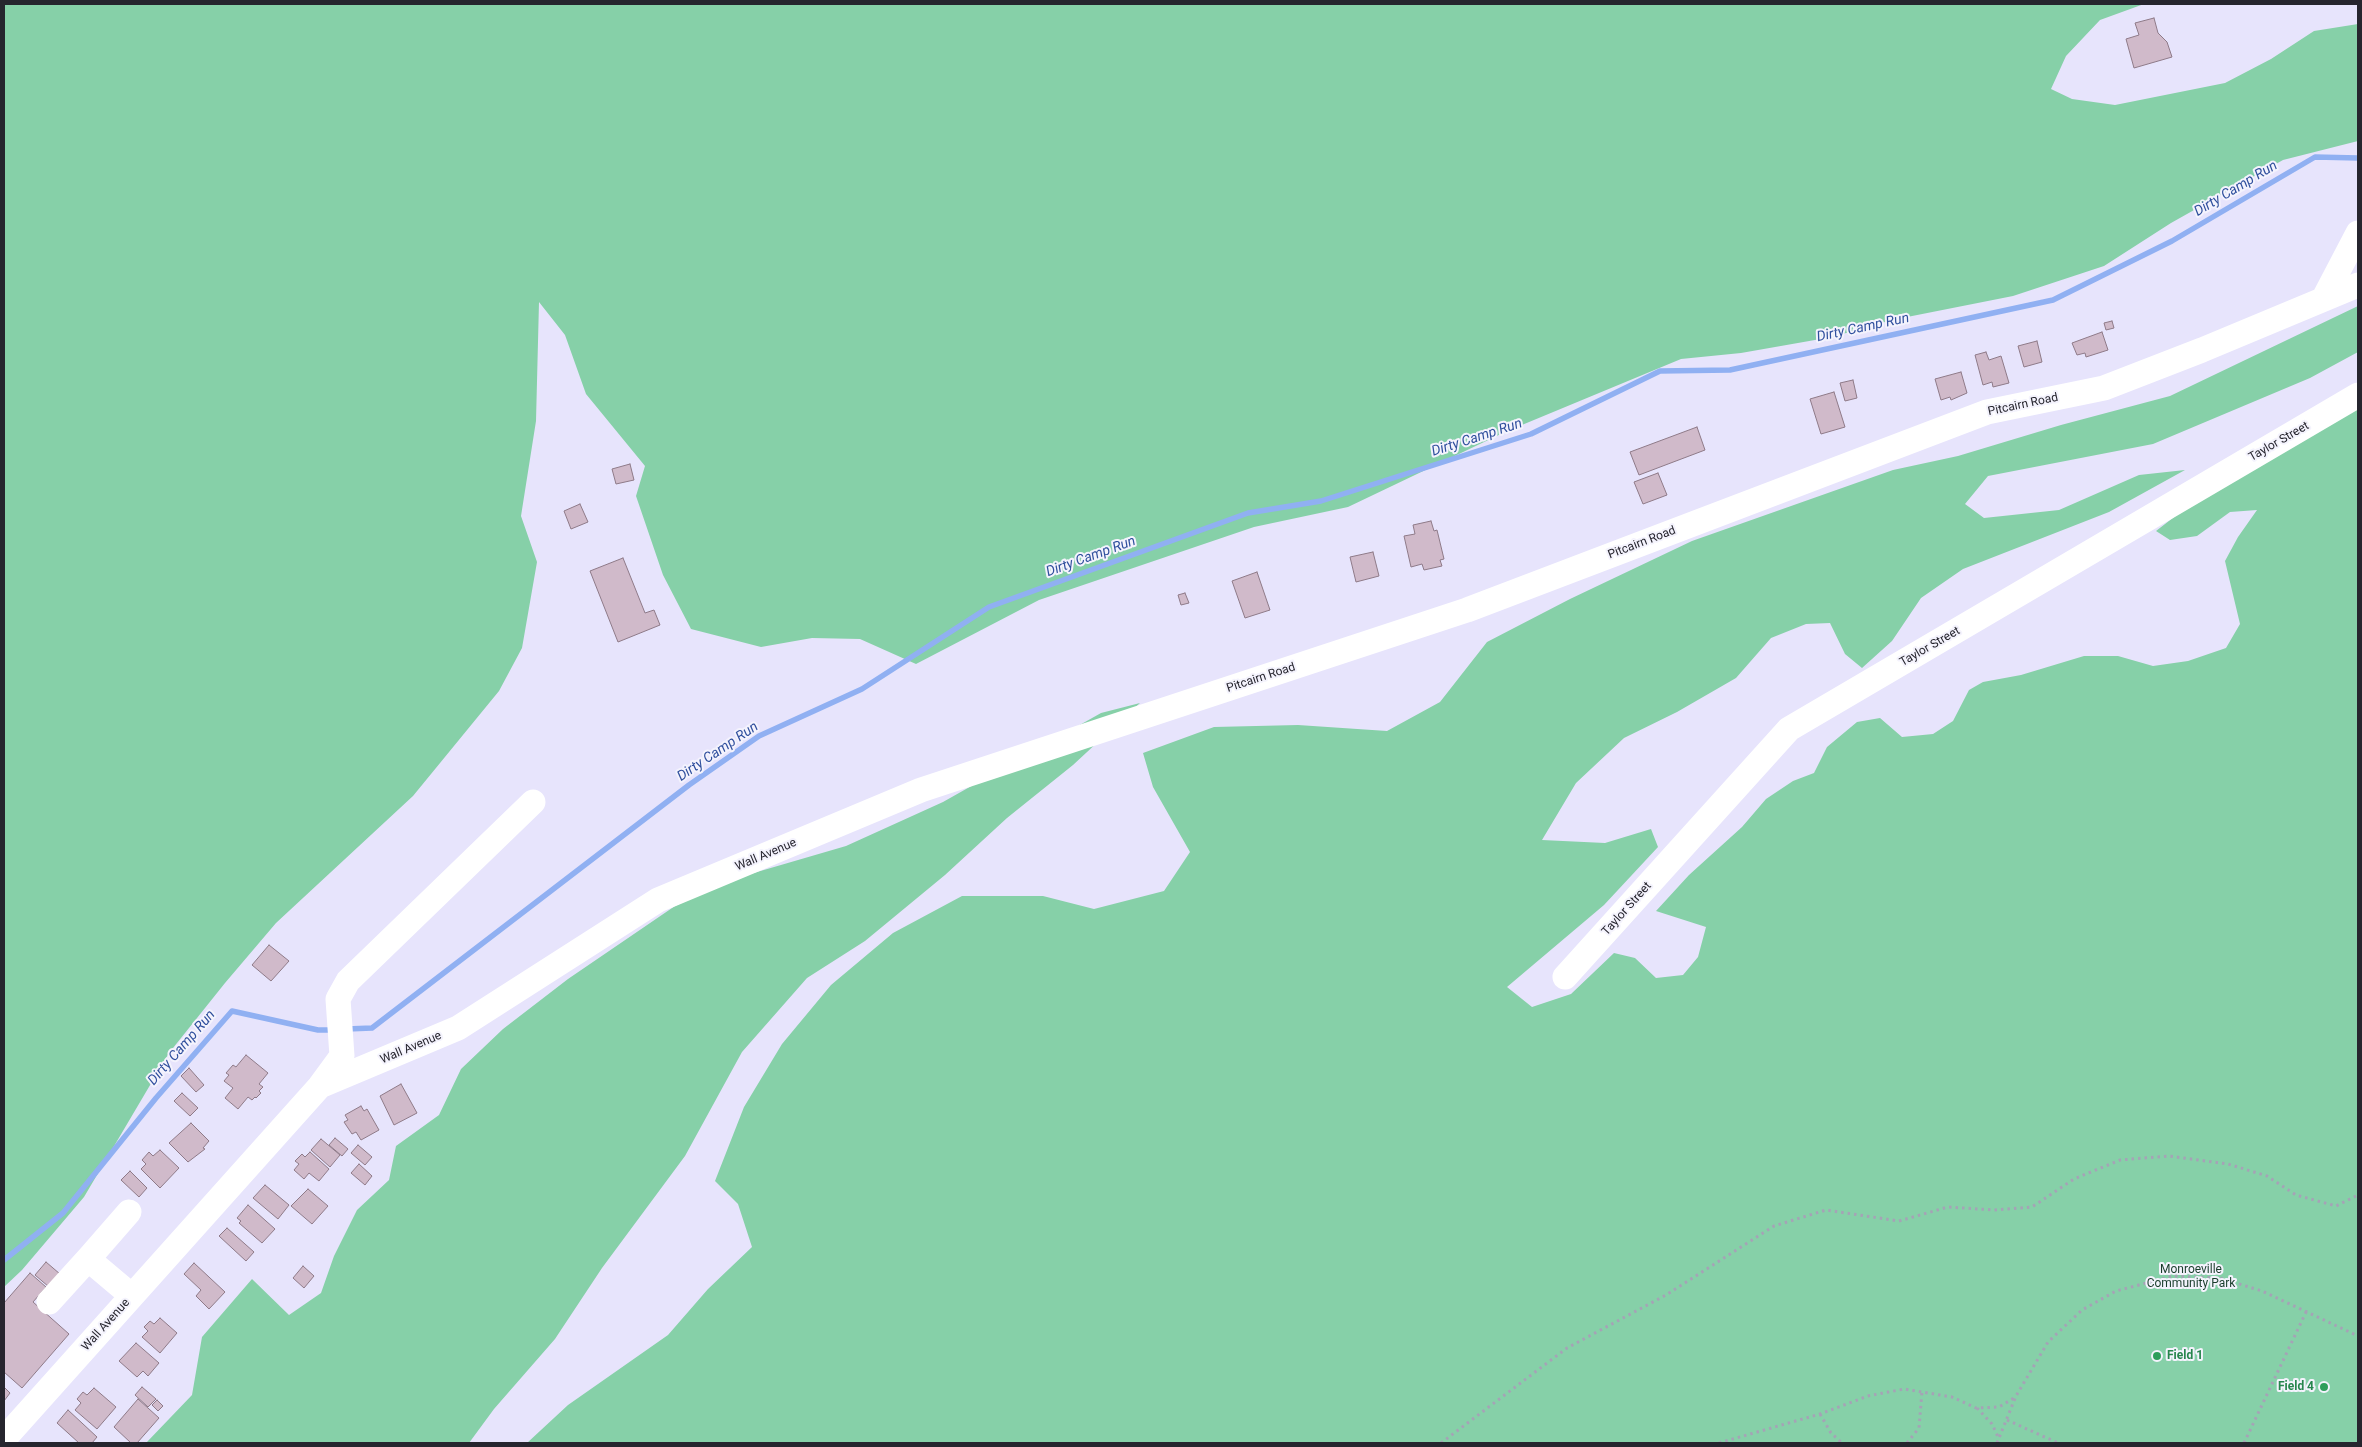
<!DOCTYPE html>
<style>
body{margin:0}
#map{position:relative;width:2362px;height:1447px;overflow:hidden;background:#e7e4fc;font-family:Roboto,sans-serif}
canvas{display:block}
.frame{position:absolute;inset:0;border:5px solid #26252e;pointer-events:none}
</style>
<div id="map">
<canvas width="2362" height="1447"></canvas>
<div class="frame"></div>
</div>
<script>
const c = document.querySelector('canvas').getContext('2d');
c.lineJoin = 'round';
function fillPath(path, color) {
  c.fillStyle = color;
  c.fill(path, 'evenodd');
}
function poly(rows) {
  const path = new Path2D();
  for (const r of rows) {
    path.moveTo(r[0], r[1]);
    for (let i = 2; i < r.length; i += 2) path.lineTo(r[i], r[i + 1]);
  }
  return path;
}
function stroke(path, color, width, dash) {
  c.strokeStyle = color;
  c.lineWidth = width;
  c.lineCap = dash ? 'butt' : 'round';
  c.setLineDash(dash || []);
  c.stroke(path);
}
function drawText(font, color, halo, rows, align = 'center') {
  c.font = font + ' Roboto,sans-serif';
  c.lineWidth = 4;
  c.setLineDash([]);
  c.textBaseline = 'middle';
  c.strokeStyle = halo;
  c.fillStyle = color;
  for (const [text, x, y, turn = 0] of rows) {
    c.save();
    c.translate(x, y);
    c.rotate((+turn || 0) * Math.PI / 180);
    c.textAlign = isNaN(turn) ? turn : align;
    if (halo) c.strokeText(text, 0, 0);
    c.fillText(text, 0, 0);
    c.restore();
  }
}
fillPath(poly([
 [4,4,2144,4,2100,20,2066,56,2051,89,2072,99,2115,105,2225,83,2271,59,2314,31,2358,24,2358,141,2283,160,2171,223,2104,266,2013,296,1892,320,1832,337,1741,353,1681,359,1505,432,1348,507,1254,527,1039,600,916,664,860,639,812,638,761,647,691,629,663,575,636,496,645,466,586,394,565,335,539,302,536,421,521,516,537,562,522,648,499,691,413,796,276,923,225,983,169,1053,84,1197,22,1270,4,1287],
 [2358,306,2358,352,2310,378,2153,444,1988,476,1965,504,1984,518,2059,510,2139,475,2185,470,2109,512,1963,569,1921,598,1892,641,1862,668,1845,654,1830,623,1806,624,1771,638,1736,678,1677,712,1624,738,1576,783,1542,840,1605,843,1651,829,1658,847,1604,905,1507,987,1532,1007,1571,994,1614,953,1635,958,1656,978,1683,975,1698,957,1706,927,1656,911,1689,875,1742,827,1766,799,1793,781,1814,773,1827,747,1857,722,1880,718,1902,737,1933,734,1953,721,1969,690,1983,682,2021,675,2084,656,2118,656,2153,666,2188,661,2226,648,2240,624,2225,561,2238,537,2257,510,2230,512,2197,536,2170,540,2156,531,2187,507,2358,388,2358,1443,527,1443,568,1405,668,1335,708,1289,752,1247,738,1204,715,1181,744,1107,782,1044,831,985,893,933,962,896,1043,896,1094,909,1164,891,1190,852,1153,787,1143,753,1214,727,1298,725,1387,731,1440,702,1487,642,1570,599,1692,541,1893,470,1958,456,2061,425,2170,396],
 [1140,703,1073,765,1007,818,945,875,865,941,807,978,742,1052,685,1156,602,1268,555,1339,494,1409,469,1443,146,1443,192,1395,202,1337,252,1279,289,1315,321,1293,334,1256,357,1210,389,1180,396,1146,439,1115,461,1069,503,1029,568,979,675,906,733,879,846,846,943,802,1101,713]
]), '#86d0a8');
stroke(poly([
 [347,1029,372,1028,689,785,759,736,862,689,989,607,1248,513,1321,501,1531,434,1660,371,1730,370,2053,300,2172,241,2315,157,2358,158],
 [4,1260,63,1213,156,1098,232,1011,318,1030,335,1030]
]), '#90b0f2', 5.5);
const building = poly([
 [2154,18,2158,33,2167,42,2172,57,2134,68,2126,39,2139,35,2135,23,2154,18],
 [2112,321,2114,328,2106,330,2104,323,2112,321],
 [2102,332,2108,350,2086,357,2085,353,2077,355,2072,343,2102,332],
 [2037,341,2042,362,2024,367,2018,346,2037,341],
 [1986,352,1989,360,2001,356,2009,383,1993,387,1992,382,1983,385,1975,355,1986,352],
 [1961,372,1967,393,1951,400,1950,397,1941,400,1935,379,1961,372],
 [1853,380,1857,398,1845,401,1840,383,1853,380],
 [1834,392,1845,427,1821,434,1810,399,1834,392],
 [1697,427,1705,450,1639,475,1630,452,1697,427],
 [630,464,634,480,616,484,612,469,630,464],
 [1658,473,1667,495,1643,504,1634,482,1658,473],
 [580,504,588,522,571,529,564,511,580,504],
 [1431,521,1434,531,1437,530,1444,559,1440,560,1442,566,1424,570,1422,564,1411,567,1404,536,1415,534,1413,525,1431,521],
 [1373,552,1379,576,1356,582,1350,557,1373,552],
 [623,558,645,613,654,610,660,625,618,642,590,571,623,558],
 [1257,572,1270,610,1245,618,1232,581,1257,572],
 [1185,593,1189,603,1181,605,1178,595,1185,593],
 [269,945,289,961,271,981,252,965,269,945],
 [246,1055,268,1073,259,1084,263,1087,259,1091,261,1093,256,1098,255,1097,252,1100,248,1097,238,1109,225,1098,233,1088,224,1081,229,1075,226,1073,233,1065,236,1067,246,1055],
 [189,1068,204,1085,196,1092,181,1076,189,1068],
 [401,1084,417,1113,394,1125,380,1096,401,1084],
 [182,1093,198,1108,190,1116,174,1101,182,1093],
 [361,1106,364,1111,367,1109,379,1130,361,1140,356,1132,352,1134,344,1122,348,1120,345,1115,361,1106],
 [191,1123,209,1141,203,1148,205,1149,188,1162,169,1143,191,1123],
 [335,1138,348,1149,342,1156,329,1145,335,1138],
 [321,1139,340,1155,330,1167,311,1150,321,1139],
 [358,1145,372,1157,365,1165,351,1153,358,1145],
 [160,1150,179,1168,160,1188,141,1169,146,1164,142,1160,149,1152,153,1156,160,1150],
 [310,1152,329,1169,319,1181,309,1173,304,1179,294,1170,299,1164,295,1161,302,1154,305,1157,310,1152],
 [359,1164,372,1176,365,1185,351,1173,359,1164],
 [130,1171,147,1188,139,1197,121,1180,130,1171],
 [265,1185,289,1205,278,1219,253,1198,265,1185],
 [308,1189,328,1206,312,1224,291,1206,308,1189],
 [248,1205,275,1229,262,1243,239,1223,241,1221,237,1218,248,1205],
 [227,1228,254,1252,246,1261,219,1236,227,1228],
 [46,1262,60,1274,49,1287,35,1275,46,1262],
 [194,1263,225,1292,209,1309,196,1296,201,1290,184,1274,194,1263],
 [303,1266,314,1276,304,1288,293,1278,303,1266],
 [30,1273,46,1287,33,1302,69,1334,22,1388,4,1372,4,1303,30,1273],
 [160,1318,177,1333,160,1353,142,1337,148,1331,144,1327,150,1321,154,1324,160,1318],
 [136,1343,159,1363,148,1376,143,1371,137,1377,119,1361,136,1343],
 [4,1387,10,1393,4,1401,4,1387],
 [142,1387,156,1399,148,1407,135,1395,142,1387],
 [94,1388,116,1407,97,1429,75,1410,81,1403,77,1399,83,1392,87,1395,94,1388],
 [138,1399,159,1418,137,1443,131,1443,114,1427,138,1399],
 [157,1400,163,1406,158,1411,152,1405,157,1400],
 [68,1410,97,1437,92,1443,79,1443,57,1423,68,1410]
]);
fillPath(building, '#d0baca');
stroke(building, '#8e7a88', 1);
stroke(poly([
 [1977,1408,1992,1424,1999,1439],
 [1820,1414,1831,1433,1842,1443],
 [2007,1420,2058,1443],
 [1441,1443,1567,1348,1666,1295,1774,1226,1826,1210,1899,1221,1948,1207,1994,1210,2032,1207,2074,1179,2120,1160,2169,1156,2228,1164,2267,1176,2296,1195,2336,1206,2358,1195],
 [1719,1443,1820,1414,1868,1396,1904,1389,1952,1397,1976,1408,1999,1407,2014,1398],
 [1907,1443,1919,1428,1922,1391],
 [1997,1443,2016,1396,2048,1342,2082,1310,2116,1291,2173,1276,2220,1278,2262,1291,2358,1336],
 [2244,1443,2307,1310]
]), '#a5a3b6', 3, [2.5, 4]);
stroke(poly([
 [2324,298,2358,233],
 [1565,977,1789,729,2358,395],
 [320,1086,342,1056,338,999,348,981,533,802],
 [129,1212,88,1259,132,1296],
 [49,1302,88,1259],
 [4,1439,320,1086,458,1028,658,900,921,790,1467,610,1987,412,2104,388,2202,350,2358,285]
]), '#fff', 25);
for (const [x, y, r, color] of [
 [2157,1356,5,"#2e9e5b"],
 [2324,1387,5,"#2e9e5b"]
]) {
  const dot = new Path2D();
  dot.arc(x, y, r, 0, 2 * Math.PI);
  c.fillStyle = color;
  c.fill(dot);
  stroke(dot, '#f4f3fd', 2);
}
drawText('12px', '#26252e', '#f4f3fd', [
 ["Pitcairn Road",2023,405,-12],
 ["Taylor Street",2279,442,-30],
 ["Pitcairn Road",1642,543,-21],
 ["Taylor Street",1930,647,-30],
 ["Pitcairn Road",1261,678,-18],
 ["Wall Avenue",766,855,-23],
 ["Taylor Street",1627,909,-48],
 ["Wall Avenue",411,1048,-23],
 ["Wall Avenue",106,1325,-48]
]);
drawText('12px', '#193d2b', '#f4f3fd', [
 ["Monroeville",2191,1270],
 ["Community Park",2191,1284]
]);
drawText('bold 12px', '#27864d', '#f4f3fd', [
 ["Field 1",2167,1356],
 ["Field 4",2314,1387,"right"]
], 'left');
drawText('italic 14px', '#2f4f9d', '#f4f3fd', [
 ["Dirty Camp Run",2236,189,-31],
 ["Dirty Camp Run",1863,328,-12],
 ["Dirty Camp Run",1477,438,-18],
 ["Dirty Camp Run",1091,557,-20],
 ["Dirty Camp Run",718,752,-34],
 ["Dirty Camp Run",182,1048,-49]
]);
</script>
